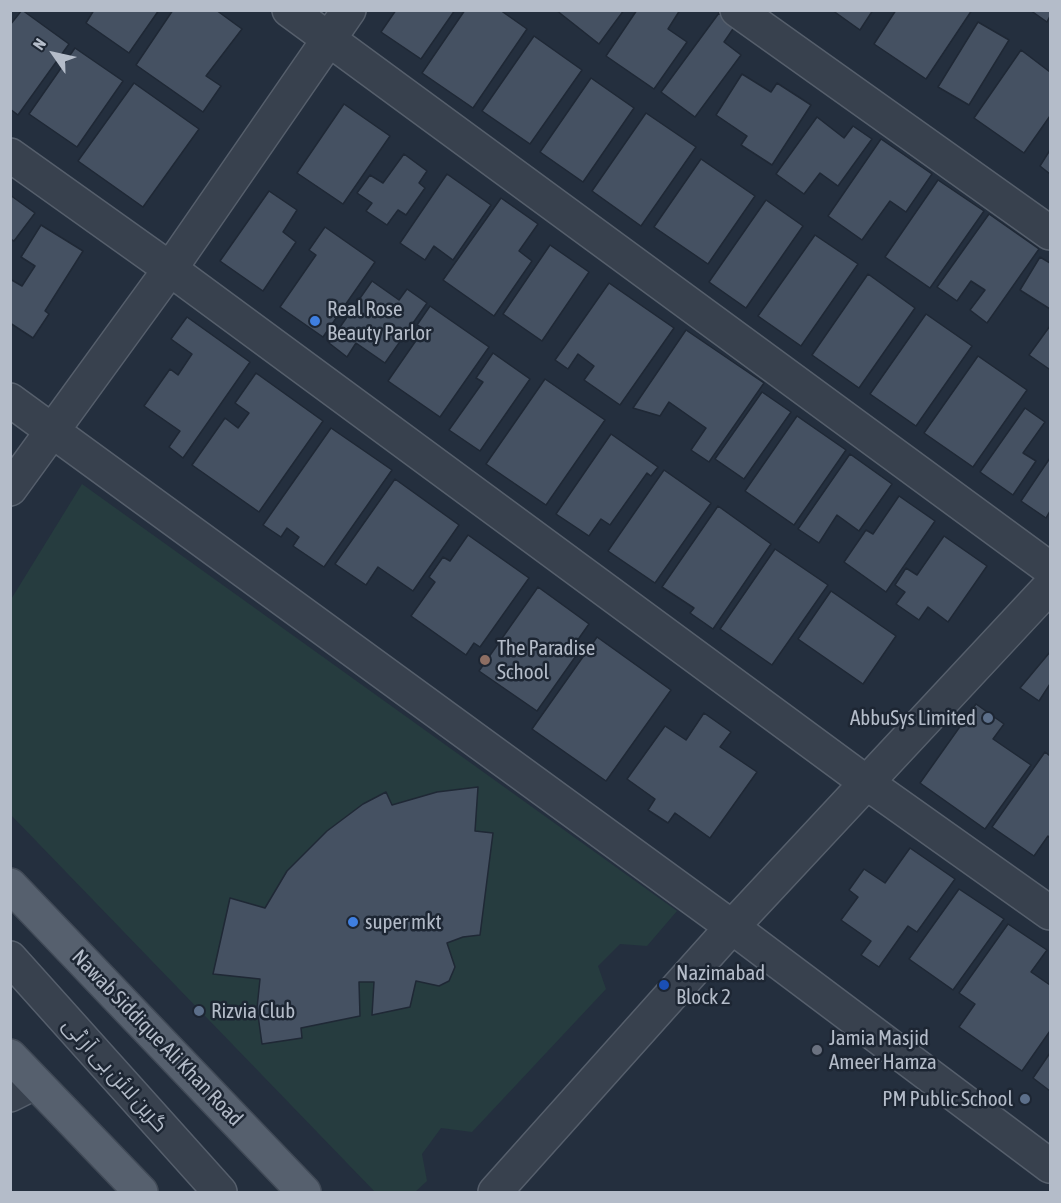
<!DOCTYPE html>
<meta charset="utf-8">
<style>
body{margin:0}
#map{position:relative;width:1061px;height:1203px;overflow:hidden;background:#242f3e;font-family:"Asap Condensed",sans-serif}
canvas{display:block}
.frame{position:absolute;inset:0;border:12px solid #b4bcc9;pointer-events:none}
.north{position:absolute;left:24px;top:24px;width:60px;height:60px;-webkit-text-stroke:4px #1d2633;paint-order:stroke;rotate:304deg;font-size:16px;font-weight:700;line-height:24px;text-align:center;color:#b4bcc9}
.north::after{content:'';display:block;margin:auto;width:21px;height:27px;background:#b4bcc9;clip-path:polygon(50% 0,100% 100%,50% 72%,0 100%)}
</style>
<div id="map">
<canvas width="1061" height="1203"></canvas>
<div class="frame"></div>
<div class="north">N</div>
</div>
<script>
const c = document.querySelector('canvas').getContext('2d');
c.lineJoin = 'round';
function fillPath(path, color) {
  c.fillStyle = color;
  c.fill(path, 'evenodd');
}
function poly(rows) {
  const path = new Path2D();
  for (const r of rows) {
    path.moveTo(r[0], r[1]);
    for (let i = 2; i < r.length; i += 2) path.lineTo(r[i], r[i + 1]);
  }
  return path;
}
function stroke(path, color, width, dash) {
  c.strokeStyle = color;
  c.lineWidth = width;
  c.lineCap = dash ? 'butt' : 'round';
  c.setLineDash(dash || []);
  c.stroke(path);
}
function drawText(font, color, halo, rows, align = 'center') {
  c.font = font + ' "Asap Condensed",Cairo,sans-serif';
  c.lineWidth = 5;
  c.setLineDash([]);
  c.textBaseline = 'middle';
  c.strokeStyle = halo;
  c.fillStyle = color;
  for (const [text, x, y, turn = 0] of rows) {
    c.save();
    c.translate(x, y);
    c.rotate((+turn || 0) * Math.PI / 180);
    c.textAlign = isNaN(turn) ? turn : align;
    if (halo) c.strokeText(text, 0, 0);
    c.fillText(text, 0, 0);
    c.restore();
  }
}
fillPath(poly([
 [82,484,677,911,647,946,620,944,598,966,606,989,472,1132,441,1128,422,1154,427,1181,415,1192,375,1192,11,815,10,601]
]), '#263c3f');
const building = poly([
 [22,10,69,44,18,115,10,109,10,25,22,10],
 [94,10,159,10,129,53,86,23,94,10],
 [173,10,216,10,242,29,206,76,221,86,203,112,136,65,173,10],
 [396,10,455,10,421,59,381,32,396,10],
 [465,10,500,10,527,29,473,108,422,73,465,10],
 [556,10,624,10,599,44,556,10],
 [637,10,680,10,668,29,687,42,654,89,606,56,637,10],
 [832,10,873,10,860,30,832,10],
 [896,10,972,10,926,79,874,44,896,10],
 [1030,10,1050,10,1050,16,1047,22,1030,10],
 [719,13,735,26,724,42,741,55,695,117,661,92,719,13],
 [978,22,1009,40,969,105,938,87,978,22],
 [534,36,582,70,530,144,482,111,534,36],
 [75,48,123,81,77,147,29,114,75,48],
 [1021,50,1050,72,1050,116,1024,153,974,118,1021,50],
 [742,74,771,92,777,83,811,105,772,165,741,145,747,136,716,115,742,74],
 [591,78,634,108,583,182,540,152,591,78],
 [134,83,199,129,143,207,78,161,134,83],
 [344,104,390,136,343,204,297,173,344,104],
 [646,113,696,147,641,226,592,191,646,113],
 [817,117,844,138,853,126,872,139,838,186,820,173,804,194,776,174,817,117],
 [881,139,932,174,906,212,890,201,862,240,828,216,881,139],
 [1050,150,1050,174,1040,166,1050,150],
 [404,154,427,171,419,183,425,188,406,215,398,210,387,225,366,211,372,203,357,193,370,175,383,183,404,154],
 [701,159,755,196,708,264,654,227,701,159],
 [447,174,491,205,453,260,434,246,425,260,400,243,447,174],
 [938,180,984,211,930,288,885,257,938,180],
 [269,191,297,210,283,232,296,242,263,291,220,261,269,191],
 [10,195,35,213,14,241,10,239,10,195],
 [501,198,538,224,519,251,532,261,494,316,443,280,501,198],
 [766,200,803,226,746,308,709,282,766,200],
 [989,214,1039,249,987,323,970,310,985,290,971,281,957,301,937,287,989,214],
 [41,225,83,251,45,311,49,314,33,338,10,323,10,279,22,286,35,266,21,257,41,225],
 [325,227,375,262,323,337,280,307,316,255,309,250,325,227],
 [815,235,858,264,801,346,758,316,815,235],
 [550,245,589,272,542,341,503,314,550,245],
 [1040,257,1050,263,1050,309,1020,290,1040,257],
 [868,274,915,308,859,388,812,355,868,274],
 [372,281,399,300,407,289,427,303,385,363,356,343,347,357,329,343,372,281],
 [609,283,674,328,620,405,584,380,594,366,578,354,568,369,555,360,609,283],
 [430,306,489,347,440,417,388,381,424,329,417,325,430,306],
 [926,314,972,346,916,426,870,394,926,314],
 [187,317,250,362,183,458,169,447,180,431,144,406,170,369,178,375,192,354,171,339,187,317],
 [1050,326,1050,367,1049,369,1029,355,1050,326],
 [686,330,764,383,709,462,691,450,706,428,669,402,660,416,633,408,686,330],
 [493,353,530,379,480,451,449,430,483,382,476,378,493,353],
 [978,356,1027,390,973,467,924,433,978,356],
 [256,373,323,421,259,512,192,465,225,418,238,428,249,413,235,403,256,373],
 [545,379,605,420,546,505,486,464,545,379],
 [762,392,791,412,744,479,715,459,762,392],
 [1025,408,1045,422,1023,453,1036,461,1013,495,980,472,1025,408],
 [797,416,846,450,794,525,745,491,797,416],
 [331,428,392,470,324,567,293,546,299,537,287,528,281,537,263,525,331,428],
 [611,434,658,467,651,476,647,473,610,525,601,519,589,536,556,514,611,434],
 [850,454,892,484,859,531,837,515,819,543,798,529,850,454],
 [1050,458,1050,511,1046,518,1021,501,1050,458],
 [664,470,711,503,655,583,608,551,664,470],
 [395,479,459,525,413,591,378,567,366,585,335,564,395,479],
 [899,496,935,521,886,592,844,562,866,530,873,534,899,496],
 [718,506,771,544,713,629,690,613,694,608,662,587,718,506],
 [468,535,529,578,480,647,474,643,466,655,411,616,435,582,429,577,443,557,450,561,468,535],
 [944,536,987,566,948,622,928,607,919,620,896,604,905,592,895,585,906,568,917,575,944,536],
 [775,549,828,585,772,665,720,629,775,549],
 [538,587,589,624,572,648,578,653,537,711,479,671,538,587],
 [831,591,896,636,863,684,798,639,831,591],
 [597,637,671,690,606,781,532,729,597,637],
 [1050,652,1050,684,1039,701,1020,688,1050,652],
 [976,704,1004,724,993,739,1031,765,985,829,920,783,976,704],
 [704,713,731,732,720,747,757,772,710,838,675,813,668,823,648,810,655,799,627,779,665,726,686,740,704,713],
 [1045,752,1050,756,1050,838,1048,836,1034,856,992,827,1045,752],
 [478,787,475,831,493,833,480,935,463,937,447,943,455,967,449,981,439,986,416,981,410,1007,372,1015,374,982,359,982,360,1016,301,1028,302,1038,262,1044,257,1008,260,979,213,974,230,898,265,908,287,871,327,831,363,804,386,792,392,805,437,792,478,787],
 [910,848,955,879,917,932,908,926,879,967,861,955,871,941,841,920,858,897,849,890,864,869,885,883,910,848],
 [959,889,1004,919,953,990,909,959,959,889],
 [1008,924,1047,950,1031,972,1050,985,1050,1031,1022,1071,959,1027,975,1004,959,993,1008,924],
 [1050,1053,1050,1091,1033,1078,1050,1053]
]);
fillPath(building, '#455162');
stroke(building, '#1f2835', 1.5);
const minor = poly([
 [289,10,1050,569],
 [737,10,1050,233],
 [10,155,170,269,867,783,1050,913],
 [10,400,732,927,1050,1166],
 [10,489,170,269,349,10],
 [10,958,220,1192],
 [10,1095,34,1083],
 [495,1192,732,927,1050,586]
]);
const major = poly([
 [10,885,304,1192],
 [10,1056,141,1192]
]);
stroke(minor, '#565f6c', 36);
stroke(major, '#414a57', 36);
stroke(minor, '#38414e', 33);
stroke(major, '#56606e', 33);
for (const [x, y, r, color] of [
 [315,321,6,"#3f7fe0"],
 [485,660,6,"#8d6e63"],
 [988,718,6,"#5c6f8a"],
 [353,922,6,"#3f7fe0"],
 [664,985,6,"#1a4fb4"],
 [199,1011,6,"#5c6f8a"],
 [817,1050,6,"#6b7280"],
 [1025,1099,6,"#5c6f8a"]
]) {
  const dot = new Path2D();
  dot.arc(x, y, r, 0, 2 * Math.PI);
  c.fillStyle = color;
  c.fill(dot);
  stroke(dot, '#1d2633', 2);
}
drawText('21px', '#b4bcc9', '#1d2633', [
 ["Real Rose",327,309],
 ["Beauty Parlor",327,333],
 ["The Paradise",497,648],
 ["School",497,672],
 ["AbbuSys Limited",976,718,"right"],
 ["super mkt",365,922],
 ["Nazimabad",676,973],
 ["Block 2",676,997],
 ["Rizvia Club",211,1011],
 ["Jamia Masjid",829,1038],
 ["Ameer Hamza",829,1062],
 ["PM Public School",1013,1099,"right"]
], 'left');
drawText('21px', '#b4bcc9', '#1d2633', [
 ["Nawab Siddique Ali Khan Road",157,1038,46],
 ["گرین لائن بی آر ٹی",115,1075,48]
]);
</script>
